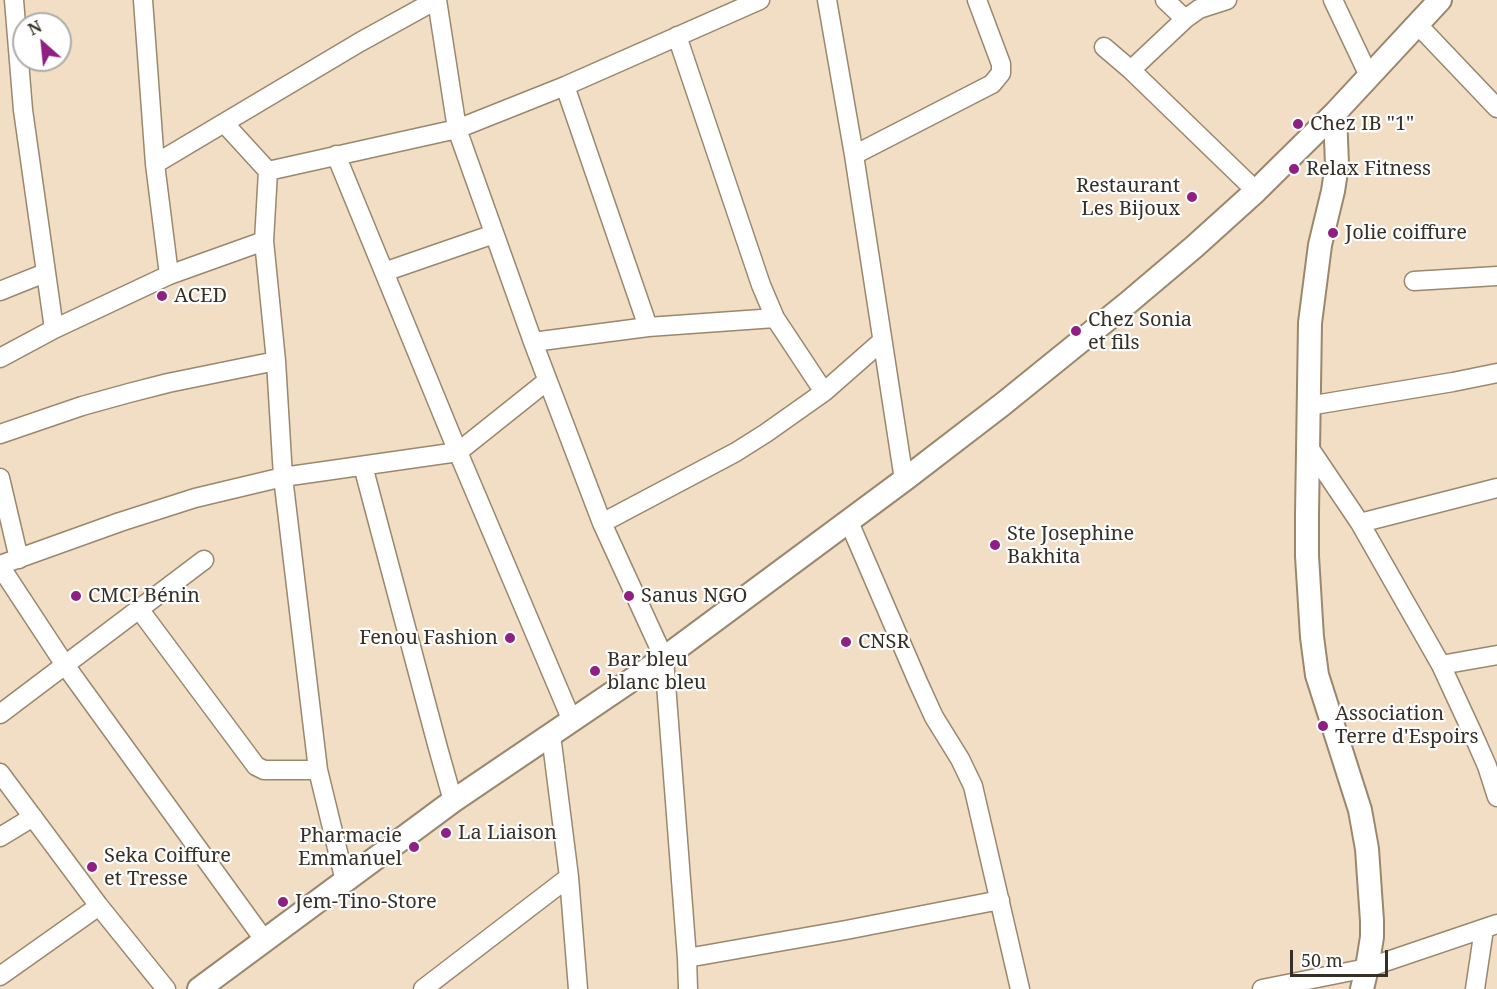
<!DOCTYPE html>
<meta charset="utf-8">
<style>
body{margin:0}
#map{position:relative;width:1497px;height:989px;overflow:hidden;background:#f2dec4;font-family:"Noto Serif",serif}
canvas{display:block}
.north{position:absolute;left:12px;top:12px;width:60px;height:60px;box-sizing:border-box;background:#fff;border:2px solid #afaca8;border-radius:50%;rotate:333deg;font-size:16px;font-weight:700;line-height:24px;text-align:center;color:#362f25}
.north::after{content:'';display:block;margin:auto;width:21px;height:27px;background:#8f1f80;clip-path:polygon(50% 0,100% 100%,50% 72%,0 100%)}
.scale{position:absolute;left:1290px;top:950px;width:98px;height:27px;box-sizing:border-box;border:3px solid #362f25;border-top:0;padding-left:8px;font-size:18px;line-height:21px;white-space:nowrap;color:#362f25;-webkit-text-stroke:4px #fff;paint-order:stroke}
</style>
<div id="map">
<canvas width="1497" height="989"></canvas>
<div class="north">N</div>
<div class="scale">50 m</div>
</div>
<script>
const c = document.querySelector('canvas').getContext('2d');
c.lineJoin = 'round';
function poly(rows) {
  const path = new Path2D();
  for (const r of rows) {
    path.moveTo(r[0], r[1]);
    for (let i = 2; i < r.length; i += 2) path.lineTo(r[i], r[i + 1]);
  }
  return path;
}
function stroke(path, color, width, dash) {
  c.strokeStyle = color;
  c.lineWidth = width;
  c.lineCap = dash ? 'butt' : 'round';
  c.setLineDash(dash || []);
  c.stroke(path);
}
function drawText(font, color, halo, rows, align = 'center') {
  c.font = font + ' "Noto Serif",serif';
  c.lineWidth = 4.5;
  c.setLineDash([]);
  c.textBaseline = 'middle';
  c.strokeStyle = halo;
  c.fillStyle = color;
  for (const [text, x, y, turn = 0] of rows) {
    c.save();
    c.translate(x, y);
    c.rotate((+turn || 0) * Math.PI / 180);
    c.textAlign = isNaN(turn) ? turn : align;
    if (halo) c.strokeText(text, 0, 0);
    c.fillText(text, 0, 0);
    c.restore();
  }
}
const minor = poly([
 [14,0,23,110,54,329],
 [143,0,155,164,169,275],
 [437,0,457,129,533,342,602,523,664,658,687,958,688,989],
 [827,0,854,155,904,480],
 [1165,0,1185,19,1199,9,1227,0],
 [1333,0,1369,76],
 [1418,25,1497,108],
 [677,36,761,285,775,318,824,392],
 [1104,47,1131,70,1256,191],
 [1131,70,1185,19],
 [565,86,648,327],
 [224,123,268,171,457,129,565,86,760,0],
 [336,155,458,452,572,721],
 [854,155,992,84,1001,73,1001,64,977,0],
 [155,164,360,42,436,0],
 [268,171,264,241,276,361,283,477,318,770,345,881],
 [384,272,494,234],
 [1414,281,1497,276],
 [0,291,45,273],
 [533,342,648,327,775,318],
 [0,358,54,329,169,275,264,241],
 [1308,406,1453,382,1497,373],
 [0,434,82,406,129,393,168,383,276,361],
 [1308,446,1360,523,1441,665,1472,732,1487,766,1497,797],
 [363,466,438,748,453,801],
 [0,478,19,559],
 [849,522,918,682,934,717,960,759,973,786,1020,989],
 [602,523,736,452,766,433,824,392,882,341],
 [1360,523,1497,488],
 [0,565,120,522,195,498,283,477,458,452,547,381],
 [0,566,65,665,265,941],
 [139,609,256,766,264,770,318,770],
 [1441,665,1497,655],
 [0,714,204,560],
 [551,735,569,877,578,989],
 [0,773,99,906,166,989],
 [0,837,33,817],
 [687,958,846,930,1000,900],
 [0,976,99,906],
 [423,989,569,877],
 [1262,989,1367,968,1497,924],
 [1475,989,1484,929]
]);
const major = poly([
 [1335,113,1337,165,1333,191,1320,245,1310,323,1307,514,1307,556,1312,637,1317,675,1360,810,1367,849,1372,921,1372,937,1367,968,1362,989],
 [199,989,453,801,664,658,904,480,1003,404,1129,302,1194,247,1256,191,1335,113,1440,0]
]);
stroke(minor, '#99876f', 21);
stroke(major, '#99876f', 26);
stroke(minor, '#fff', 18);
stroke(major, '#fff', 22);
for (const [x, y, r, color] of [
 [1298,124,6,"#8f1f80"],
 [1294,169,6,"#8f1f80"],
 [1192,197,6,"#8f1f80"],
 [1333,233,6,"#8f1f80"],
 [162,296,6,"#8f1f80"],
 [1076,331,6,"#8f1f80"],
 [995,545,6,"#8f1f80"],
 [76,596,6,"#8f1f80"],
 [629,596,6,"#8f1f80"],
 [510,638,6,"#8f1f80"],
 [846,642,6,"#8f1f80"],
 [595,671,6,"#8f1f80"],
 [1323,726,6,"#8f1f80"],
 [446,833,6,"#8f1f80"],
 [414,847,6,"#8f1f80"],
 [92,867,6,"#8f1f80"],
 [283,902,6,"#8f1f80"]
]) {
  const dot = new Path2D();
  dot.arc(x, y, r, 0, 2 * Math.PI);
  c.fillStyle = color;
  c.fill(dot);
  stroke(dot, '#fff', 2);
}
drawText('20px', '#362f25', '#fff', [
 ["Chez IB \"1\"",1310,124],
 ["Relax Fitness",1306,169],
 ["Restaurant",1180,186,"right"],
 ["Les Bijoux",1180,209,"right"],
 ["Jolie coiffure",1345,233],
 ["ACED",174,296],
 ["Chez Sonia",1088,320],
 ["et fils",1088,343],
 ["Ste Josephine",1007,534],
 ["Bakhita",1007,557],
 ["CMCI Bénin",88,596],
 ["Sanus NGO",641,596],
 ["Fenou Fashion",498,638,"right"],
 ["CNSR",858,642],
 ["Bar bleu",607,660],
 ["blanc bleu",607,683],
 ["Association",1335,714],
 ["Terre d'Espoirs",1335,737],
 ["La Liaison",458,833],
 ["Pharmacie",402,836,"right"],
 ["Emmanuel",402,859,"right"],
 ["Seka Coiffure",104,856],
 ["et Tresse",104,879],
 ["Jem-Tino-Store",295,902]
], 'left');
</script>
